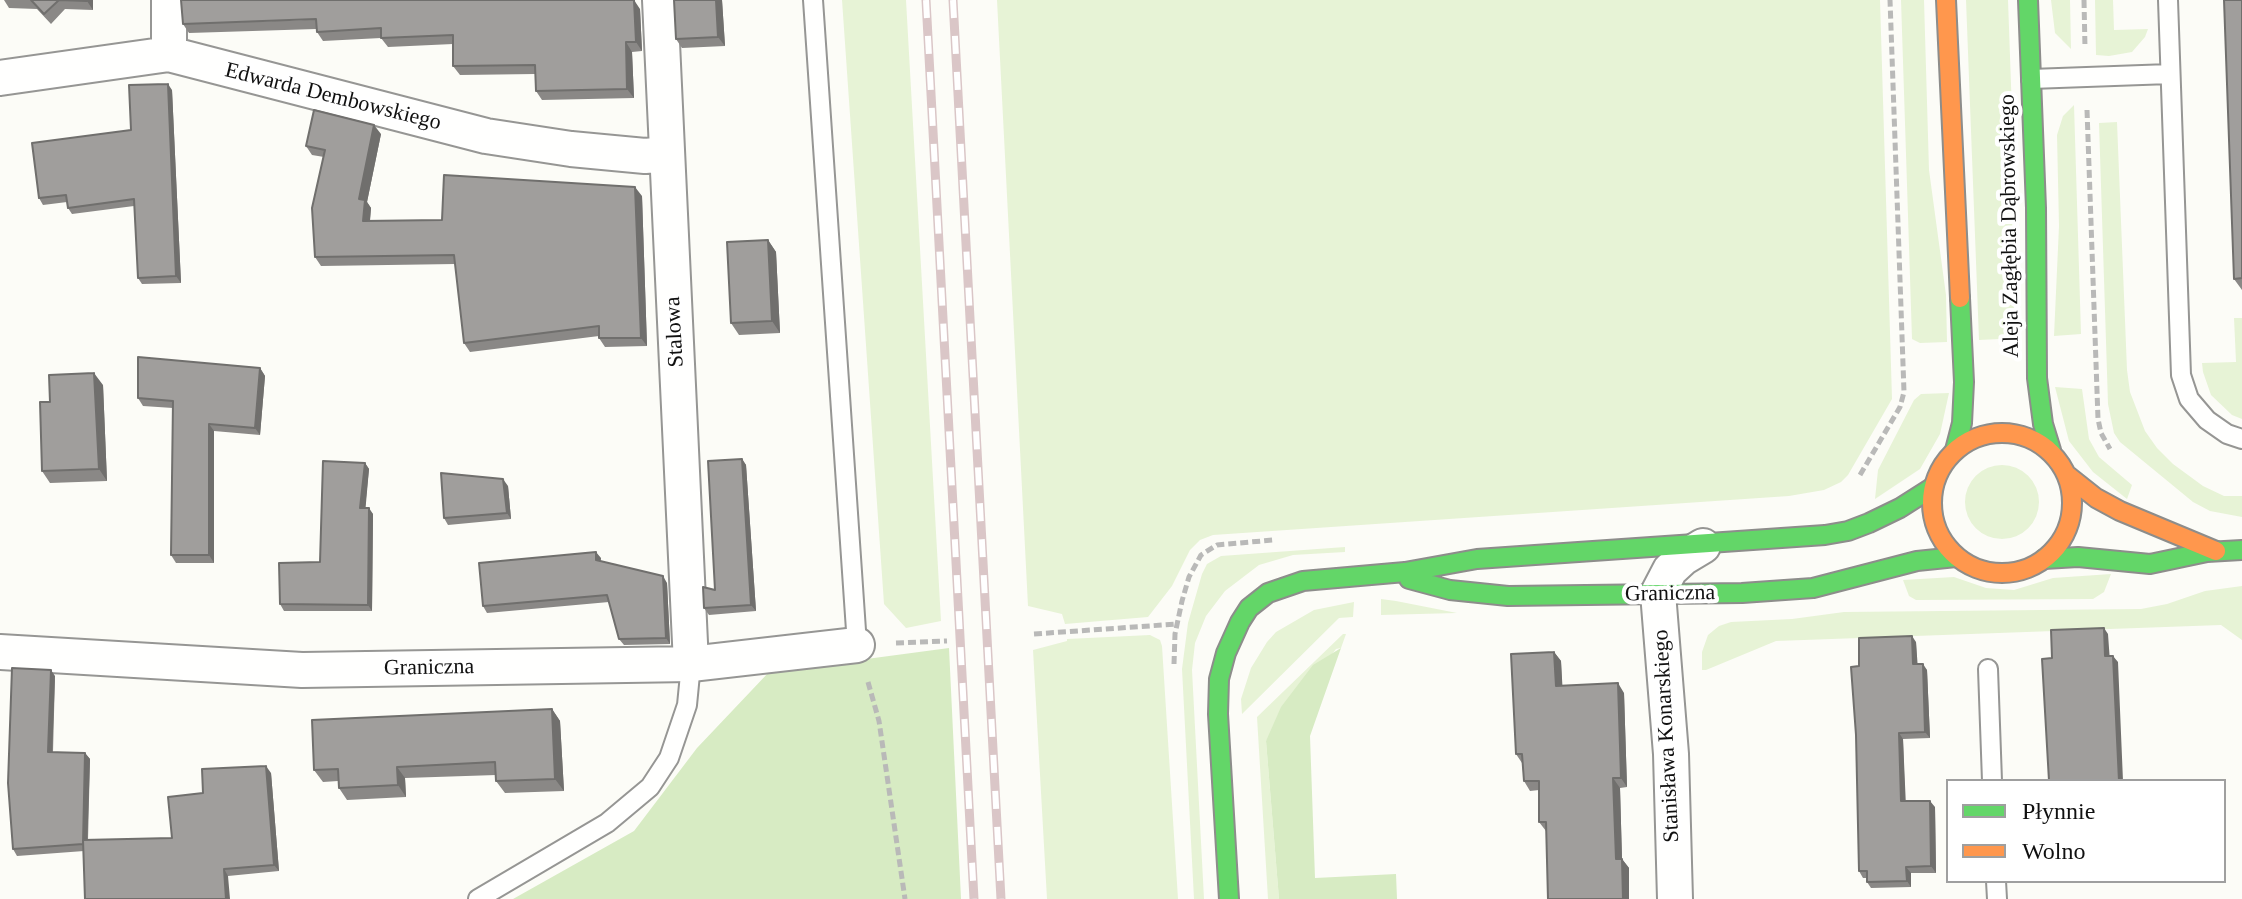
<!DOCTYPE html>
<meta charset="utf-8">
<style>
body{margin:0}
#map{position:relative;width:2242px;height:899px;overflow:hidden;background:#fcfcf7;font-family:"Times New Roman",serif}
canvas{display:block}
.legend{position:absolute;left:1946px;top:779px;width:280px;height:104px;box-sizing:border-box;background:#fff;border:2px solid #9f9f9f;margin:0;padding:10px 14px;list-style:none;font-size:24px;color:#101010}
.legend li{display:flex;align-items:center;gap:16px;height:40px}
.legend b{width:40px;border:2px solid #9f9f9f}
</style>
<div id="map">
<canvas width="2242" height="899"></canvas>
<ul class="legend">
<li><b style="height:10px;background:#63d668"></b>Płynnie</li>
<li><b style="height:10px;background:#ff974d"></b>Wolno</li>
</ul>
</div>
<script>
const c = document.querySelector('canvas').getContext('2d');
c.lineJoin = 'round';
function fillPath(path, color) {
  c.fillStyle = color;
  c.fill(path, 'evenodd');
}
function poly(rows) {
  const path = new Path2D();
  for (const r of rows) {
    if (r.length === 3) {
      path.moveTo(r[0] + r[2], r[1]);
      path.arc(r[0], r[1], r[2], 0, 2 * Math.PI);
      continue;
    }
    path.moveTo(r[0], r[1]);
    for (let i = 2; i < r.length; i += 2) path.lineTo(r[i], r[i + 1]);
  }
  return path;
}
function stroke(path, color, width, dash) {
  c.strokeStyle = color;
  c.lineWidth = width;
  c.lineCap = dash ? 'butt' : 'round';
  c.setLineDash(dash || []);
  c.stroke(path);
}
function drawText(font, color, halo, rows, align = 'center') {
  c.font = font + ' "Times New Roman",serif';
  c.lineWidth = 8;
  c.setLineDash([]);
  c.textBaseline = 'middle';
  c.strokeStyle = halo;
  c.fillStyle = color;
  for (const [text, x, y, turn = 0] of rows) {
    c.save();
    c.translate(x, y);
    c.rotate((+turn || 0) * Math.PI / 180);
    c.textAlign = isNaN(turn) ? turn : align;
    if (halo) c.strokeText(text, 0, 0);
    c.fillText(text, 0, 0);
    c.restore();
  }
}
fillPath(poly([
 [842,0,906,0,941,621,906,628,884,604],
 [997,0,1880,0,1892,399,1848,475,1841,482,1824,490,1789,496,1213,535,1200,540,1190,550,1172,586,1148,617,1065,624,1062,614,1028,606],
 [1901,0,1924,0,1929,170,1946,295,1947,342,1920,343,1912,339],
 [1966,0,2008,0,2020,338,1979,340],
 [2051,0,2070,0,2071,49,2055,33],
 [2095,0,2113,0,2114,30,2148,29,2145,37,2132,52,2109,56,2096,55],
 [2074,105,2081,334,2054,336,2059,226,2057,135,2063,116],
 [2117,122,2127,370,2130,392,2145,431,2157,448,2173,464,2203,486,2224,496,2242,496,2242,517,2210,511,2193,502,2120,442,2114,433,2108,404,2099,123],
 [2234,318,2242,318,2242,419,2232,415,2211,395,2203,372,2202,363,2236,362],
 [2055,387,2082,389,2089,439,2099,457,2132,485,2127,499,2093,472,2069,441],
 [1949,393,1940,434,1920,469,1875,499,1878,470,1914,400,1921,394],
 [2002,502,37],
 [1345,547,1345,552,1293,555,1259,565,1225,591,1206,616,1195,643,1192,670,1204,899,1194,899,1182,669,1188,623,1202,574,1207,564,1221,556],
 [2111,574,2104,592,2093,599,1916,600,1909,596,1903,580,1954,577,1986,588,2014,590,2053,578],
 [2242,586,2242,640,2221,625,1776,641,1706,670,1702,670,1702,652,1708,635,1719,626,1731,622,1792,619,1844,612,2141,609,2167,604,2205,591],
 [1381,599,1396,601,1457,613,1381,615],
 [1354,602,1353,617,1339,618,1242,714,1241,699,1251,668,1267,642,1276,632,1314,610],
 [1343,634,1346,634,1341,648,1336,649,1266,741,1279,899,1268,899,1257,717],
 [1150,635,1160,640,1162,646,1178,899,1047,899,1033,650,1067,641,1067,639]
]), '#e7f3d6');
fillPath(poly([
 [949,648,961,899,513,899,634,831,697,748,769,672],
 [1341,648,1310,736,1315,878,1396,874,1397,899,1279,899,1266,741,1281,707,1313,665]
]), '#d7ebc3');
const lane = poly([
 [813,0,857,645],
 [2168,0,2181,375,2189,399,2207,420,2227,434,2242,439],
 [2031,79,2170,74],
 [1988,669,1992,781],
 [1996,881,1997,899],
 [478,899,607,823,650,787,669,758,687,705,691,664]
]);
const street = poly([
 [660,0,691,664],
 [169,54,169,0],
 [0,78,169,54,486,136,571,149,645,156,667,154],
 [0,652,302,670,691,664,857,645],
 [1675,899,1671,754,1658,593,1670,570,1683,558,1703,546]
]);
const fast = poly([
 [2028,0,2036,208,2037,378,2043,424,2051,450],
 [1955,450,1962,423,1964,382,1960,298],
 [2044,559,2078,557,2150,564,2207,552,2242,550],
 [1409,579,1450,590,1508,596,1742,593,1813,588,1917,561,1956,557],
 [1229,899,1218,714,1219,679,1226,653,1240,622,1249,608,1268,593,1303,581,1405,572,1477,559,1825,535,1848,531,1869,523,1900,508,1933,487]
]);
const slow = poly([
 [1946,0,1960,298],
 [2002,503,70],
 [2067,475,2096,498,2120,511,2216,551]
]);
stroke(lane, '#969694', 22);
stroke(street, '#969694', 38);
stroke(fast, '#8d8d8b', 22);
stroke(slow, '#8d8d8b', 22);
stroke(poly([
 [2084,0,2085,48],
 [2087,110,2098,419,2101,433,2110,449],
 [1860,475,1900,407,1904,392,1890,0],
 [1034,634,1177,624],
 [896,643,947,641],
 [1174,664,1175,634,1182,601,1189,577,1201,555,1217,545,1273,540],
 [868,682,879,721,905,899]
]), '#b9b9b8', 5, [8, 4]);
stroke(lane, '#fffffe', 18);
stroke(street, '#fffffe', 34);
stroke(fast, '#63d668', 18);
stroke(slow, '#ff974d', 18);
const rail = poly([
 [926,0,974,899],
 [953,0,1001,899]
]);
stroke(rail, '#dac6c7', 9);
stroke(rail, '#fff', 6, [18]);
fillPath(poly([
 [4,0,93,0,93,10,65,9,51,24,37,9,9,8],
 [674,0,722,0,725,46,682,48,676,39],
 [2242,0,2242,290,2234,279],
 [640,9,642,51,632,52,634,98,542,100,536,91,535,74,460,75,453,66,453,44,388,47,381,38,323,41,317,32,316,29,189,33,183,24],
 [172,90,181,283,142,284,138,278,134,206,72,214,68,208,67,202,43,205,39,198,131,130],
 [381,134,367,202,371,208,370,221,442,220,642,196,647,346,605,347,599,338,599,336,470,352,464,343,455,264,321,266,315,257,324,157,312,155,306,146],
 [768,240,776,252,780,333,739,335,731,323],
 [260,368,265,376,260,435,214,431,214,563,176,563,171,555,173,408,143,406,138,398],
 [103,385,107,481,50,483,42,471],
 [742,459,746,465,756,611,709,615,704,608,715,590],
 [365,463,369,469,365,508,373,514,372,611,284,611,280,604,320,562],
 [508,486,511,519,448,525,444,518],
 [601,558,600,561,667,583,670,644,624,645,619,639,609,602,487,613,483,606],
 [1916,642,1917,664,1927,670,1930,738,1903,739,1905,801,1935,807,1936,873,1911,873,1911,887,1871,888,1867,882,1867,878,1863,878,1859,871,1859,666],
 [1554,652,1561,661,1562,686,1624,693,1627,787,1620,788,1622,859,1629,868,1629,899,1548,899,1546,831,1539,822,1539,790,1530,791,1524,781,1522,763,1516,754],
 [55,676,53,752,85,753,90,759,88,840,172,838,203,793,271,773,279,871,228,876,84,851,17,856,13,849],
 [552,709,560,721,564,791,505,793,496,781,496,775,405,778,406,797,347,800,339,788,338,781,323,782,314,770]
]), '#8a8886');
fillPath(poly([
 [87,0,93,0,93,10,87,1],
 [634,0,640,9,642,51,636,42],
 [716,0,722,0,725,46,718,37],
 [626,42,632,52,634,98,627,89],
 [168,84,172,90,181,283,176,276],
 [374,125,381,134,367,202,371,208,369,230,363,221,359,199],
 [635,187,642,196,647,346,641,338],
 [768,240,776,252,780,333,772,321],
 [260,368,265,376,260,435,255,428],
 [94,373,103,385,107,481,99,469],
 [209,424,214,431,214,563,209,555],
 [742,459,746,465,756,611,751,605],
 [365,463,369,469,365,514,360,508],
 [503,479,508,486,511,519,507,513],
 [369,508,373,514,372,611,368,605],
 [596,552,601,558,600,566,596,560],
 [663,576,667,583,670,644,666,638],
 [2104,628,2108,634,2110,662,2105,656],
 [1912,636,1916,642,1918,670,1913,664],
 [1554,652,1561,661,1563,696,1556,686],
 [2113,656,2118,662,2123,781,2119,781],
 [1923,664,1927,670,1930,738,1925,732],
 [51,670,55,676,52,758,48,752],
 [1618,683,1624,693,1627,787,1621,778],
 [552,709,560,721,564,791,555,779],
 [1899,733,1903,739,1906,807,1901,801],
 [85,753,90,759,87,851,83,844],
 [266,766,271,773,279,871,274,865],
 [397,767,405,778,406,797,398,785],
 [1613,778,1620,788,1622,859,1629,868,1629,899,1623,899,1616,859],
 [1930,801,1935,807,1936,873,1931,866],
 [1906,867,1911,873,1911,887,1907,881],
 [224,869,228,876,230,899,226,899]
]), '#706f6d');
const building = poly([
 [31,0,87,0,87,1,59,0,44,14,31,0],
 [181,0,634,0,636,42,626,42,627,89,536,91,535,65,453,66,453,35,381,38,381,28,317,32,316,19,183,24,181,0],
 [674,0,716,0,718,37,676,39,674,0],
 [2224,0,2242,0,2242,278,2234,279,2224,0],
 [168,84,176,276,138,278,134,199,68,208,66,195,39,198,32,143,131,130,129,85,168,84],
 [314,110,374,125,359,199,365,200,363,221,442,220,444,175,635,187,641,338,599,338,599,326,464,343,454,255,315,257,312,208,325,150,306,146,314,110],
 [768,240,772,321,731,323,727,242,768,240],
 [138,357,260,368,255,428,209,424,209,555,171,555,173,401,138,398,138,357],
 [94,373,99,469,42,471,40,402,50,402,49,375,94,373],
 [742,459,751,605,704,608,703,587,715,590,708,461,742,459],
 [323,461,365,463,360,508,369,508,368,605,280,604,279,563,320,562,323,461],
 [441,473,503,479,507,513,444,518,441,473],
 [596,552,596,560,663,576,666,638,619,639,607,595,483,606,479,563,596,552],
 [2104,628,2105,656,2113,656,2119,781,2049,781,2042,659,2052,658,2051,630,2104,628],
 [1912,636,1913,664,1923,664,1925,732,1899,733,1901,801,1930,801,1931,866,1906,867,1907,881,1867,882,1867,871,1859,871,1856,735,1851,667,1859,666,1859,638,1912,636],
 [1554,652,1556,686,1618,683,1621,778,1613,778,1616,859,1622,859,1623,899,1548,899,1546,822,1539,822,1539,781,1524,781,1522,754,1516,754,1511,654,1554,652],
 [12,668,51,670,48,752,85,753,83,844,13,849,8,783,12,668],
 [552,709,555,779,496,781,495,762,397,767,398,785,339,788,338,769,314,770,312,720,552,709],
 [266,766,274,865,224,869,226,899,85,899,83,840,172,838,168,797,203,793,202,769,266,766]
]);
fillPath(building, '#a09e9c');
stroke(building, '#706f6d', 2);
drawText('22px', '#101010', '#fff', [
 ["Edwarda Dembowskiego",333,97,14],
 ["Aleja Zagłębia Dąbrowskiego",2010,226,-91],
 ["Stalowa",675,332,-93],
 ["Graniczna",1670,594,-1],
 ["Graniczna",429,668,-1],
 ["Stanisława Konarskiego",1667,736,-93]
]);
</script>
